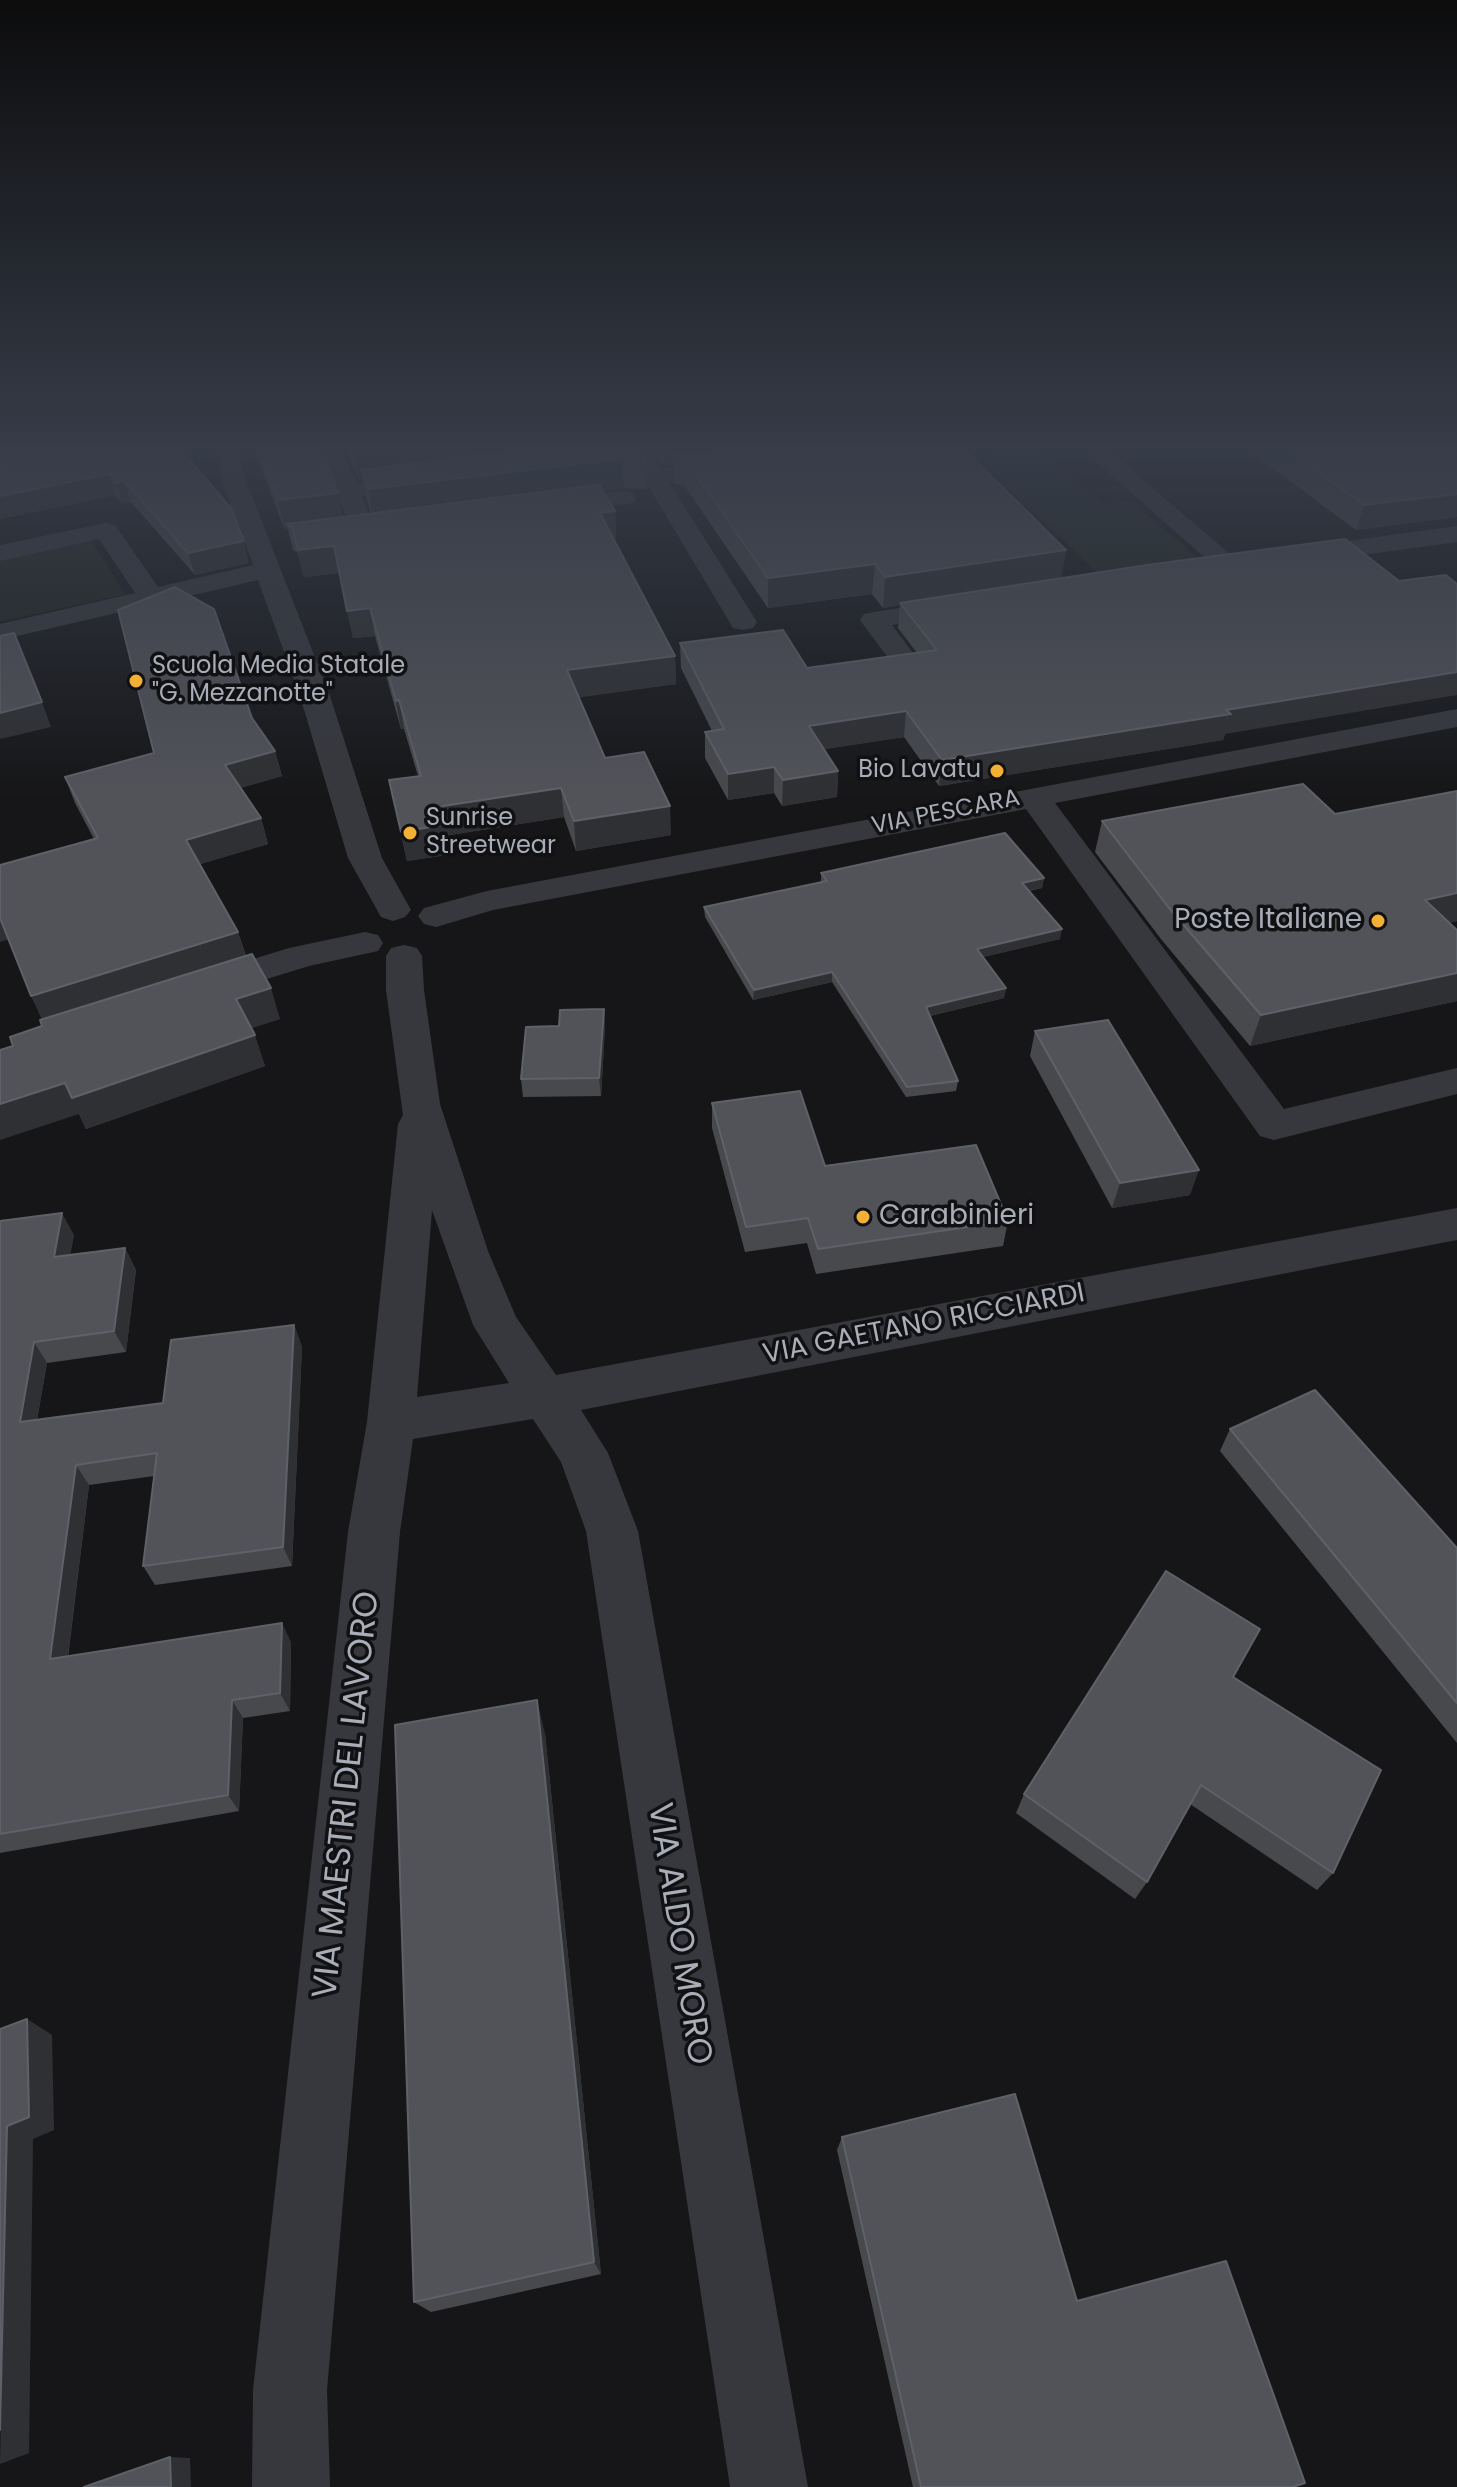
<!DOCTYPE html>
<style>
body{margin:0}
canvas{display:block;background:#161618}
</style>
<canvas width="1457" height="2487"></canvas>
<script>
const c = document.querySelector('canvas').getContext('2d');
c.lineJoin = 'round';
function fillPath(path, color) {
  c.fillStyle = color;
  c.fill(path, 'evenodd');
}
function poly(rows) {
  const path = new Path2D();
  for (const r of rows) {
    path.moveTo(r[0], r[1]);
    for (let i = 2; i < r.length; i += 2) path.lineTo(r[i], r[i + 1]);
  }
  return path;
}
function stroke(path, color, width, dash) {
  c.strokeStyle = color;
  c.lineWidth = width;
  c.lineCap = dash ? 'butt' : 'round';
  c.setLineDash(dash || []);
  c.stroke(path);
}
function drawText(font, color, halo, rows, align = 'center') {
  c.font = font + ' Poppins,sans-serif';
  c.lineWidth = 7;
  c.setLineDash([]);
  c.textBaseline = 'middle';
  c.strokeStyle = halo;
  c.fillStyle = color;
  for (const [text, x, y, turn = 0] of rows) {
    c.save();
    c.translate(x, y);
    c.rotate((+turn || 0) * Math.PI / 180);
    c.textAlign = isNaN(turn) ? turn : align;
    if (halo) c.strokeText(text, 0, 0);
    c.fillText(text, 0, 0);
    c.restore();
  }
}
fillPath(poly([
 [995,450,1041,450,1104,505,1131,501,1205,564,1104,579,972,453],
 [91,540,125,594,0,622,0,559]
]), '#1e261f');
fillPath(poly([
 [216,450,238,450,248,486,330,696,382,858,411,910,405,917,393,921,381,917,348,858,300,696,258,580,0,640,0,624,135,593,99,539,0,561,0,545,106,523,115,525,158,587,253,565,224,486,216,450],
 [321,450,343,450,357,483,424,474,432,476,436,481,432,486,424,488,362,496,374,531,371,536,362,538,353,536,321,450],
 [627,450,649,450,661,469,731,460,739,462,743,467,739,472,669,482,757,622,753,628,743,630,733,628,627,450],
 [1083,450,1108,450,1237,560,1241,565,1237,570,1219,570,1083,450],
 [624,491,633,493,636,498,633,503,550,514,541,512,538,507,541,502,550,500,624,491],
 [1457,526,1457,542,1296,564,1287,561,1283,556,1287,551,1296,548,1457,526],
 [959,599,969,601,972,607,969,613,892,625,921,664,917,670,907,673,897,670,860,620,864,614,874,612,959,599],
 [1457,709,1457,727,1055,803,1284,1109,1457,1068,1457,1094,1274,1140,1260,1136,1026,809,493,910,436,927,424,924,418,916,424,908,487,891,1457,709],
 [365,932,378,935,383,943,378,951,309,966,205,998,192,994,186,986,192,978,289,948,365,932],
 [404,945,417,948,422,956,424,990,440,1104,488,1251,516,1317,556,1375,1457,1208,1457,1240,581,1410,608,1453,638,1531,808,2487,730,2487,586,1531,561,1462,533,1419,413,1439,400,1532,327,2390,330,2487,252,2487,253,2390,348,1532,367,1422,398,1124,403,1115,386,990,386,956,391,948,404,945],
 [432,1210,473,1325,509,1383,417,1397,432,1210]
]), '#37383d');
fillPath(poly([
 [0,450,181,450,249,563,195,575,131,502,122,504,115,495,0,519],
 [254,450,322,450,343,517,371,513,366,498,363,479,359,480,346,450,640,450,646,461,647,489,624,488,602,491,615,511,616,538,613,538,675,656,676,684,578,697,605,758,671,835,576,851,564,817,450,835,453,854,407,861,389,780,418,776,404,729,401,729,375,636,353,638,339,573,304,577,298,553,293,550,288,529,285,530],
 [651,450,965,450,1066,550,1061,578,1225,734,1223,740,939,786,904,737,824,749,838,771,837,797,782,806,774,793,728,800,705,758,705,732,712,731,681,668,680,643,807,668,917,653,898,628,900,605,883,608,872,594,768,608,684,485,674,484,674,464,663,466],
 [1248,450,1457,450,1457,517,1356,530],
 [252,718,275,751,282,776,240,788,261,818,268,844,200,864,238,932,246,956,280,1019,251,1028,265,1066,86,1129,79,1114,13,1046,42,1026,42,1020,94,839,75,803,65,777,154,753],
 [1457,791,1457,921,1449,923,1457,973,1457,1001,1250,1046,1161,939,1095,852,1102,821,1335,814],
 [821,873,1044,878,1042,888,1029,891,1060,939,983,957,1006,988,1004,998,930,1016,958,1081,956,1091,906,1097,832,982,753,1000,705,917,704,907,821,882],
 [604,1009,605,1027,601,1096,523,1097,521,1079,559,1026],
 [1035,1031,1190,1195,1112,1208,1030,1056],
 [712,1103,825,1166,1008,1221,1003,1246,816,1274,807,1243,745,1252,712,1128],
 [0,1221,74,1235,70,1254,125,1248,136,1270,126,1352,47,1363,37,1420,163,1403,294,1325,302,1347,292,1566,155,1585,143,1566,154,1476,89,1485,68,1657,291,1642,290,1711,243,1718,239,1811,0,1853],
 [1230,1429,1457,1548,1457,1743,1220,1451],
 [1233,1677,1333,1873,1317,1890,1190,1804,1147,1882,1135,1899,1016,1813,1024,1794],
 [545,1734,601,2274,431,2312,414,2302],
 [842,2137,1077,2301,1293,2487,913,2487,837,2150]
]), '#47494d');
fillPath(poly([
 [362,450,519,450,361,470,363,479,359,480,354,451],
 [662,450,791,450,673,456,674,464,663,466],
 [622,459,624,488,373,519,368,489],
 [109,474,115,495,0,519,0,496],
 [124,481,131,502,122,504,116,483],
 [338,493,344,522,292,527,287,524,288,529,285,530,278,500],
 [1457,494,1457,517,1356,530,1364,505],
 [615,511,616,538,601,539,600,513],
 [244,541,249,563,195,575,188,553],
 [334,546,339,573,304,577,298,550],
 [1066,550,1061,580,900,603,900,605,883,608,885,577],
 [875,564,872,594,768,608,768,578],
 [370,608,375,636,353,638,347,611],
 [675,656,676,684,569,699,567,670],
 [1457,672,1457,695,1225,734,1223,740,939,786,942,760,1226,710],
 [399,700,404,729,401,729,396,701],
 [42,702,51,727,0,739,0,713],
 [906,711,904,737,808,752,809,726],
 [275,751,282,776,232,790,225,765],
 [774,767,774,793,728,800,728,774],
 [838,771,837,797,782,806,783,780],
 [561,788,564,817,450,835,453,854,407,861,401,832,443,806],
 [670,806,671,835,576,851,574,821],
 [261,818,268,844,194,866,186,840],
 [1044,878,1042,888,1020,892,1022,883],
 [1457,893,1457,921,1411,931,1425,900],
 [0,917,10,939,0,942],
 [1062,929,1060,939,975,959,977,949],
 [238,932,246,958,43,1022,31,996],
 [832,972,832,982,753,1000,754,990],
 [1457,973,1457,1001,1250,1046,1261,1015],
 [271,988,280,1019,246,1030,236,999],
 [1006,988,1004,998,925,1017,926,1007],
 [604,1009,605,1027,601,1096,599,1078],
 [255,1035,265,1066,86,1129,79,1114,0,1140,0,1104,65,1083],
 [1199,1170,1190,1195,1112,1208,1120,1183],
 [62,1213,74,1235,66,1278,54,1257],
 [125,1248,136,1270,126,1352,114,1331],
 [294,1325,302,1347,292,1566,283,1547],
 [34,1342,47,1363,33,1443,20,1422],
 [76,1465,89,1485,65,1678,50,1659],
 [282,1623,291,1642,290,1711,280,1693],
 [232,1700,243,1718,239,1811,228,1795],
 [537,1700,545,1734,601,2274,594,2262],
 [27,2019,52,2035,54,2130,33,2139,29,2453,0,2464,7,2126],
 [170,2457,190,2458,191,2487,171,2487]
]), '#2f3033');
const building = poly([
 [0,450,181,450,231,508,244,541,188,553,124,481,116,483,109,474,0,496,0,450],
 [258,450,322,450,338,493,278,500,258,450],
 [516,450,640,450,646,461,622,459,368,489,361,470,516,450],
 [721,450,965,450,1066,550,885,577,875,564,768,578,683,456,673,456,721,450],
 [1287,450,1457,450,1457,494,1364,505,1287,450],
 [599,485,615,511,600,513,675,656,567,670,605,758,644,752,670,806,574,821,561,788,443,806,448,824,401,832,389,780,421,776,399,700,396,701,370,608,347,611,334,546,298,550,292,527,287,524,599,485],
 [1345,539,1399,581,1446,575,1457,584,1457,672,1226,710,1231,714,942,760,906,711,809,726,838,771,783,780,774,767,728,774,705,732,724,729,680,643,783,630,807,668,937,650,900,603,1147,565,1345,539],
 [175,587,214,609,252,718,275,751,225,765,261,818,186,840,238,932,31,996,0,918,0,865,98,838,65,777,154,753,118,610,175,587],
 [14,633,42,702,0,713,0,636,14,633],
 [1303,784,1335,814,1457,791,1457,893,1425,900,1457,930,1457,973,1261,1015,1169,908,1102,821,1303,784],
 [1005,833,1044,878,1022,883,1062,929,977,949,1006,988,926,1007,958,1081,907,1087,832,972,754,990,704,907,827,881,821,873,1005,833],
 [252,954,271,988,236,999,255,1035,72,1098,65,1083,0,1104,0,1050,13,1046,10,1037,42,1026,40,1020,252,954],
 [604,1009,599,1078,521,1079,526,1027,559,1026,560,1010,604,1009],
 [1108,1020,1199,1170,1120,1183,1035,1031,1108,1020],
 [800,1091,825,1166,976,1145,1008,1221,818,1249,808,1218,746,1227,712,1103,800,1091],
 [62,1213,54,1257,125,1248,114,1331,34,1342,20,1422,163,1403,171,1340,294,1325,283,1547,143,1566,157,1453,76,1465,50,1659,282,1623,280,1693,232,1700,228,1795,0,1834,0,1221,62,1213],
 [1315,1390,1457,1548,1457,1703,1230,1429,1315,1390],
 [1166,1571,1260,1629,1233,1677,1381,1770,1333,1873,1201,1785,1147,1882,1024,1794,1166,1571],
 [537,1700,594,2262,414,2302,395,1725,537,1700],
 [27,2019,29,2117,7,2126,0,2430,0,2029,27,2019],
 [1015,2094,1077,2301,1226,2261,1305,2483,1293,2487,921,2487,842,2137,1015,2094],
 [170,2457,171,2487,84,2487,170,2457]
]);
fillPath(building, '#525359');
stroke(building, '#5f6168', 2);
const sky = c.createLinearGradient(0, 0, 0, 798);
sky.addColorStop(0, '#0c0c0d');
sky.addColorStop(0.56, '#363c48');
sky.addColorStop(1, '#363c4800');
c.fillStyle = sky;
c.fillRect(0, 0, 1457, 798);
for (const [x, y, r, color] of [
 [136,681,8,"#f2b134"],
 [997,771,8,"#f2b134"],
 [410,833,8,"#f2b134"],
 [1378,921,8,"#f2b134"],
 [863,1217,8,"#f2b134"]
]) {
  const dot = new Path2D();
  dot.arc(x, y, r, 0, 2 * Math.PI);
  c.fillStyle = color;
  c.fill(dot);
  stroke(dot, '#111113', 3);
}
drawText('24px', '#a8adb8', '#111113', [
 ["Scuola Media Statale",152,667],
 ["\"G. Mezzanotte\"",152,695],
 ["Bio Lavatu",981,771,"right"],
 ["Sunrise",426,819],
 ["Streetwear",426,847]
], 'left');
drawText('24px', '#a8adb8', '#111113', [
 ["VIA PESCARA",946,813,-11]
]);
drawText('28px', '#a8adb8', '#111113', [
 ["Poste Italiane",1362,921],
 ["Carabinieri",879,1217,"left"]
], 'right');
drawText('28px', '#a8adb8', '#111113', [
 ["VIA GAETANO RICCIARDI",924,1325,-11]
]);
drawText('34px', '#a8adb8', '#111113', [
 ["VIA MAESTRI DEL LAVORO",348,1795,-84],
 ["VIA ALDO MORO",678,1934,81]
]);
</script>
